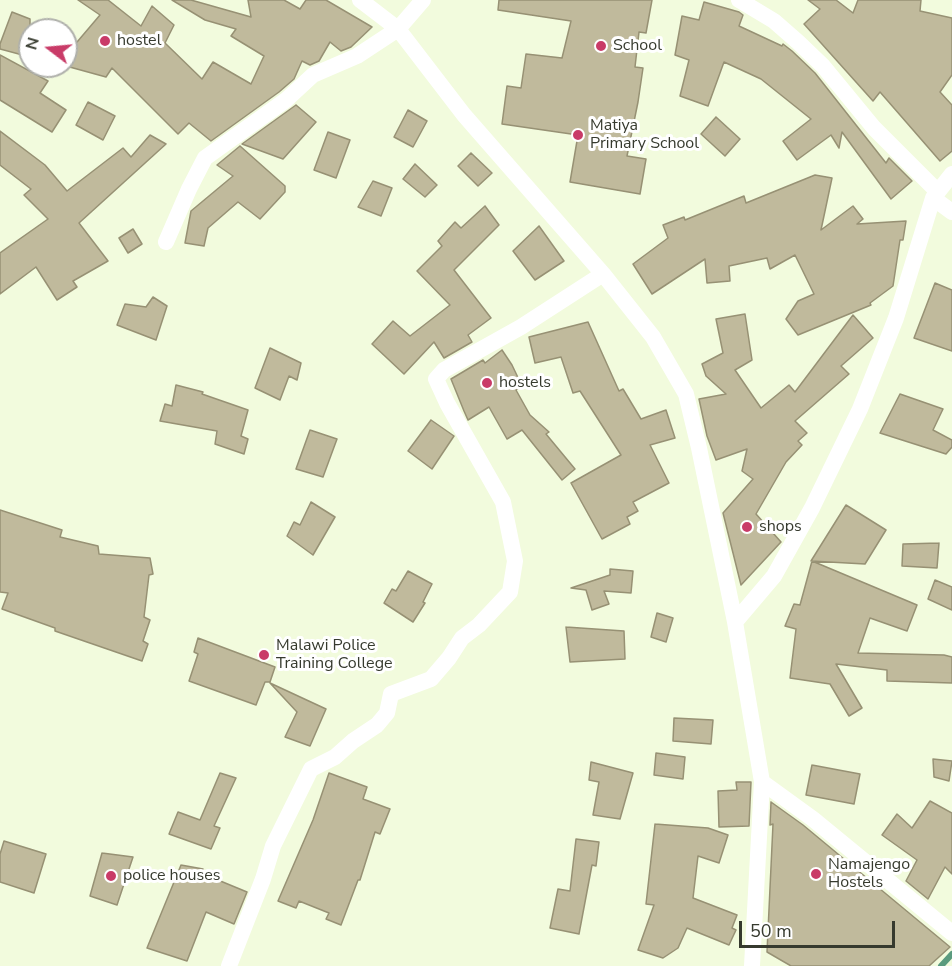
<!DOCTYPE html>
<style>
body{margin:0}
#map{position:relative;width:952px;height:966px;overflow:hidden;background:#f2fbdd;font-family:"Nunito Sans",sans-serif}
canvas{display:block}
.north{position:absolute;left:18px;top:18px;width:60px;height:60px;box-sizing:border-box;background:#fff;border:2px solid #afb0ab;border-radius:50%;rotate:286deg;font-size:16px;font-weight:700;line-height:24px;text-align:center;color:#363a2e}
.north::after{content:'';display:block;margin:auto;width:21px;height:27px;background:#c93b68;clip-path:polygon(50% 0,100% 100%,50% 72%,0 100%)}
.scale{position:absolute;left:739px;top:921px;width:156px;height:27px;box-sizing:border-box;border:3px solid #363a2e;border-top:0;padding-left:8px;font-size:18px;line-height:21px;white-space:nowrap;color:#363a2e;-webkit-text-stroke:4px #fff;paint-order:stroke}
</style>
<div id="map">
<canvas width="952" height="966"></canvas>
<div class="north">N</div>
<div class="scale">50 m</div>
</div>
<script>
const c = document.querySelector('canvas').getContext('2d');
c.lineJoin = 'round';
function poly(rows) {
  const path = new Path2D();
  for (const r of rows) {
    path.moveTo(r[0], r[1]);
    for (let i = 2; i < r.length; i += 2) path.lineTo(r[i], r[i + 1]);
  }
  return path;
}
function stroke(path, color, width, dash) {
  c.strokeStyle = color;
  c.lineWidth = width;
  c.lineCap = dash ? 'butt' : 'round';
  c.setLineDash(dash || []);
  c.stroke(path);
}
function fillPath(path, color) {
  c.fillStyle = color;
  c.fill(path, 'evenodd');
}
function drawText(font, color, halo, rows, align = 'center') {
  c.font = font + ' "Nunito Sans",sans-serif';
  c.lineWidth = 6;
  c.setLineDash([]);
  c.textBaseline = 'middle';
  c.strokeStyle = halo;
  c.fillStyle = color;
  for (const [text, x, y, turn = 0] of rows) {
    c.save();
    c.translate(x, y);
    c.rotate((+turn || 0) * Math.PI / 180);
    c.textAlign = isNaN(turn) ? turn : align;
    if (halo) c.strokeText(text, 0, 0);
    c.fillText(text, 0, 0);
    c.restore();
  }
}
stroke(poly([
 [941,966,952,954]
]), '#5a9b7e', 6);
const building = poly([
 [78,0,108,0,141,26,152,6,174,25,165,43,202,79,213,62,251,84,264,56,231,36,236,29,205,20,172,0,191,0,251,17,248,0,284,0,300,9,306,0,326,0,372,27,351,47,341,51,330,42,319,61,310,65,302,61,294,79,279,92,211,141,189,123,178,134,112,68,106,77,66,66,66,55,100,15,78,0],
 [499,0,652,0,646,33,639,32,635,67,643,68,638,102,627,156,646,159,640,194,570,182,578,135,502,124,507,86,521,88,526,54,562,58,571,21,498,10,499,0],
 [808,0,836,0,853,13,858,0,921,0,920,11,952,18,952,75,940,92,952,105,952,151,940,161,880,92,873,101,804,24,820,9,808,0],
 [704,2,739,12,743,15,739,26,782,46,783,44,792,51,815,73,886,163,889,158,912,181,891,199,842,132,839,148,831,135,797,160,783,141,811,119,761,79,724,62,708,106,680,96,689,60,675,55,682,16,699,20,704,2],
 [12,12,30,19,30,57,0,49,0,44,12,12],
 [0,55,48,81,40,93,66,110,52,132,0,100,0,55],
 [88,102,115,116,103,140,76,125,88,102],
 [296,105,316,122,283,159,242,144,296,105],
 [408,110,427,121,413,147,394,137,408,110],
 [716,117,740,139,725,156,701,134,716,117],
 [0,131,45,165,67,191,123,148,131,157,150,135,166,144,79,223,108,261,73,281,77,287,57,300,36,267,0,294,0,253,48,219,24,195,31,189,0,165,0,131],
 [328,132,350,140,336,178,314,170,328,132],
 [240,146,285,186,285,192,260,219,238,202,208,228,204,246,185,243,191,211,233,176,217,165,240,146],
 [471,153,492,173,478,186,458,166,471,153],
 [415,164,437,185,425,197,403,179,415,164],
 [815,175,832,178,821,230,853,206,863,219,857,224,906,221,903,240,900,240,893,286,870,303,871,305,798,335,786,319,798,301,814,294,795,255,770,269,767,258,729,266,730,281,707,283,705,259,652,294,633,264,668,238,663,225,684,217,685,220,744,196,746,203,815,175],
 [373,181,392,188,381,216,358,207,373,181],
 [485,206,499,225,454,270,491,318,468,335,472,342,444,358,434,342,404,374,372,344,393,321,410,336,450,305,417,271,442,246,438,241,455,222,461,228,485,206],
 [539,226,564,261,535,280,513,251,539,226],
 [133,229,142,244,128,253,119,238,133,229],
 [935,283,952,290,952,351,914,338,935,283],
 [153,297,167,306,156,340,117,325,125,304,146,307,153,297],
 [745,314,752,360,735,370,761,408,789,385,795,392,853,315,873,338,841,366,849,374,795,421,807,433,798,441,802,445,786,462,756,514,781,542,741,585,723,513,753,479,742,471,747,449,716,460,707,436,699,399,726,394,706,376,702,364,723,353,716,319,745,314],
 [588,322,619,391,623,389,641,419,666,410,675,438,650,445,669,483,633,502,638,511,627,517,630,524,602,539,571,483,621,455,580,391,573,393,561,357,535,363,529,337,588,322],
 [270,348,301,363,297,380,289,376,280,400,255,388,270,348],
 [502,350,512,365,522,386,516,390,530,415,549,432,546,434,575,469,562,480,522,430,507,439,489,407,468,420,464,411,451,379,483,360,485,363,502,350],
 [176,385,203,392,202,394,248,410,241,436,248,439,244,454,215,444,217,431,160,421,165,404,172,406,176,385],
 [900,394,943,409,933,430,952,440,952,447,946,454,880,433,900,394],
 [431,420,454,436,432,469,408,451,431,420],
 [310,430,337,439,323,477,296,469,310,430],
 [311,502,335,517,313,555,287,536,294,522,300,525,311,502],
 [846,505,886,530,865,564,811,561,846,505],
 [0,510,62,530,60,537,98,546,99,554,150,558,153,574,149,575,144,617,150,620,143,641,148,644,142,661,55,631,55,628,2,609,8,593,0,592,0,510],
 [939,543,937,568,902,566,903,544,939,543],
 [812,561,917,605,907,631,870,618,858,653,944,655,952,657,952,683,887,681,887,670,836,664,862,708,849,716,830,684,790,678,796,629,785,626,794,604,800,605,812,561],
 [610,569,633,571,631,593,604,591,609,604,592,610,586,590,571,588,610,575,610,569],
 [408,571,432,584,423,602,425,603,413,622,384,603,392,589,396,591,408,571],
 [935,580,952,587,952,610,928,599,935,580],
 [657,613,673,618,666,642,651,637,657,613],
 [566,627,624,631,625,659,570,662,566,627],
 [198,638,275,667,270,682,265,682,256,705,189,681,198,654,194,652,198,638],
 [270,683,326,709,310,746,285,737,297,712,270,683],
 [674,718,713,720,711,744,673,741,674,718],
 [656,753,685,757,683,779,654,775,656,753],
 [933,759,952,761,949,781,934,777,933,759],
 [591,762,633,773,620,819,593,815,599,782,589,780,591,762],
 [812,765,860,774,854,804,806,795,812,765],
 [220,773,236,778,214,826,220,828,211,849,169,834,178,812,200,820,220,773],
 [329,773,367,787,363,799,390,809,380,834,375,832,360,880,358,880,341,925,326,919,329,913,299,901,296,908,278,901,313,820,329,773],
 [736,782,751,782,749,826,719,827,718,791,737,790,736,782],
 [930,801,952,813,952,874,945,867,928,899,906,881,917,860,882,835,897,814,912,828,930,801],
 [771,802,803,825,950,947,929,966,791,966,767,952,773,824,770,825,771,802],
 [655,824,708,828,728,835,719,863,698,856,693,898,737,915,732,928,736,930,729,945,687,928,678,948,663,958,638,950,654,905,646,904,655,824],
 [576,839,599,842,596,866,592,865,579,934,550,928,558,889,570,891,576,839],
 [4,841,46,854,34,893,0,882,0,854,4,841],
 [102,853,133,857,117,905,90,896,102,853],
 [181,865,203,869,201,873,247,892,234,924,206,912,187,961,147,948,181,865]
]);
fillPath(building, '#c0ba9c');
stroke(building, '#979174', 1.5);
stroke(poly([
 [360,0,398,29,464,115,603,274,653,337,686,394,699,448,735,622,762,782,752,966],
 [739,0,774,21,798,42,823,66,874,128,937,191],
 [933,198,952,212],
 [166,242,189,189,205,158,286,100,313,75,357,56,398,29,423,0],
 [735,622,774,576,812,508,860,409,896,318,933,198,952,174],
 [762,782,813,819,952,933],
 [229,966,263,879,273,846,311,769,335,757,353,741,377,725,387,713,391,694,431,679,449,658,462,638,479,625,510,592,515,561,503,502,447,403,436,379,444,370,521,327,603,274]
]), '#fff', 16);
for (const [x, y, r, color] of [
 [105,41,6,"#c93b68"],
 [601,46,6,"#c93b68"],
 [578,135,6,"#c93b68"],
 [487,383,6,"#c93b68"],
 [747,527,6,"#c93b68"],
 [264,655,6,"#c93b68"],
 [816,874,6,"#c93b68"],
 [111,876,6,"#c93b68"]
]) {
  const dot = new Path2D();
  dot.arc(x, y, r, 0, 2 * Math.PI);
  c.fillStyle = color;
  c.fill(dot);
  stroke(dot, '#fff', 2);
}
drawText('16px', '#363a2e', '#fff', [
 ["hostel",117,41],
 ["School",613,46],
 ["Matiya",590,126],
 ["Primary School",590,144],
 ["hostels",499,383],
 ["shops",759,527],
 ["Malawi Police",276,646],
 ["Training College",276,664],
 ["Namajengo",828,865],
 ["Hostels",828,883],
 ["police houses",123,876]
], 'left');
</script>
